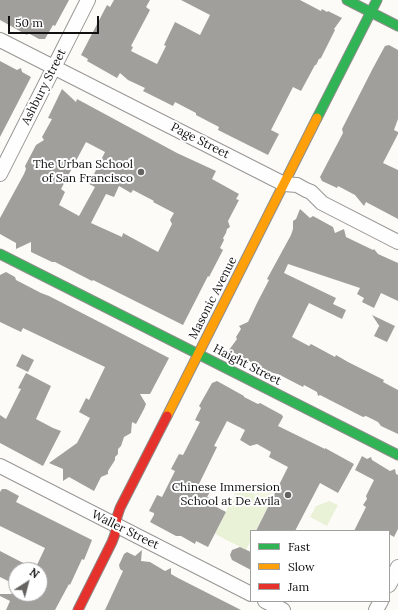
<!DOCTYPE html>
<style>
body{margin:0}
#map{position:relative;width:398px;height:610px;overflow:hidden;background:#fdfbf7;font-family:Lora,serif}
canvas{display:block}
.legend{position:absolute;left:250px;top:530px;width:140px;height:72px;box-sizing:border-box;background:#fff;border:1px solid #a0a0a0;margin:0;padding:5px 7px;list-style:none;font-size:12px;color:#111}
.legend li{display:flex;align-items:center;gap:8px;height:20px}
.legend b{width:20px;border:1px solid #a0a0a0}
.north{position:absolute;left:8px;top:562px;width:40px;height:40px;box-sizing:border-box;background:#fff;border:1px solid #a0a0a0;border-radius:50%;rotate:36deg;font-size:11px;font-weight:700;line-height:16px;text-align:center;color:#111}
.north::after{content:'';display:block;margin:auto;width:14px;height:18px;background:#646362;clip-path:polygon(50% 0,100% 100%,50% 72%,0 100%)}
.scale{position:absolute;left:8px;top:16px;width:91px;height:18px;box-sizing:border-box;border:2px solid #111;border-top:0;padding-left:5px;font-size:12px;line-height:14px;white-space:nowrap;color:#111;-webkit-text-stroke:3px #fff;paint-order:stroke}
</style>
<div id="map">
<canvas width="398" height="610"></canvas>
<ul class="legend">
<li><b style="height:5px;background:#30b455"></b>Fast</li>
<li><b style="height:5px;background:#ff9f0a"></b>Slow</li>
<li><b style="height:5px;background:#e5322d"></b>Jam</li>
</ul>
<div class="north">N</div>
<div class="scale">50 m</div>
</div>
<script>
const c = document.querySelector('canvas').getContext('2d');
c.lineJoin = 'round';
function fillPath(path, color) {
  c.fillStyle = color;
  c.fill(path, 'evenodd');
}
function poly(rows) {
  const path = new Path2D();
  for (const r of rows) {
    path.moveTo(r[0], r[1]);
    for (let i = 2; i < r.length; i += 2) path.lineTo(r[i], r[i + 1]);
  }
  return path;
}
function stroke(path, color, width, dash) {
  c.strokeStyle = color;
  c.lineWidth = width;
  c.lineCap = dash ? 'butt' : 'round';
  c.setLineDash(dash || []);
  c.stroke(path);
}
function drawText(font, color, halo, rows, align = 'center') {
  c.font = font + ' Lora,serif';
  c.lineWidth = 4;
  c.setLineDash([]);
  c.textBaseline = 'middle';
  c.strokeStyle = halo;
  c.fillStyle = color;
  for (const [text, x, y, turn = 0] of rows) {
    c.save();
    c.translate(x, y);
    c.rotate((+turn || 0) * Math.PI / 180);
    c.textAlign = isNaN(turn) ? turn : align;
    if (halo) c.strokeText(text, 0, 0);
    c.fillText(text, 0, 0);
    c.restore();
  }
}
fillPath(poly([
 [239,485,255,494,254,497,269,504,256,531,251,531,251,540,246,550,215,534],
 [329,501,338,505,327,526,310,517,316,506]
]), '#e9f2d7');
fillPath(poly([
 [260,485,275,492,269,504,254,497]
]), '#f2f6e1');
fillPath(poly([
 [0,0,69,0,55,26,53,25,45,39,39,39,28,33,27,35,0,20],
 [114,0,150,0,146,7,150,10,131,46,133,47,131,51,157,64,166,46,164,45,175,22,200,35,210,15,181,0,300,0,321,11,322,9,327,12,328,11,342,18,334,29,335,30,321,58,319,59,316,65,315,65,301,91,293,87,271,130,279,134,268,155,218,130,219,127,196,115,196,113,175,102,173,106,143,91,145,88,128,80,120,73,117,78,87,61,88,59,81,55,107,5,110,7],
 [389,45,398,50,398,119,394,130,398,132,398,134,383,163,398,170,398,219,366,202,364,206,355,195,338,186,337,188,322,181,320,177,343,133,342,129,373,68,385,46],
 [0,61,17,70,21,68,22,72,31,77,0,137],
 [62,89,76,102,77,99,177,153,216,171,212,179,239,194,236,199,239,200,228,221,230,227,227,229,226,233,223,238,224,240,220,248,223,250,209,277,208,276,183,325,93,280,92,281,55,262,52,262,31,252,31,242,16,249,16,243,0,234,0,218,24,174,26,169,25,166,36,145,44,140,42,137,52,119,48,118],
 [86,142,105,152,89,184,95,187,79,216,59,205,65,192,61,189],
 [119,186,131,193,133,190,154,201,153,202,174,213,170,220,172,224,158,252,123,233,122,237,91,223,106,194,114,197],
 [300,209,310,218,313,216,333,227,335,233,344,229,346,237,373,250,374,249,378,254,398,263,398,301,381,293,374,308,362,302,364,298,357,294,360,288,288,264,284,273,336,298,333,304,346,310,342,319,309,303,292,337,309,346,311,344,335,357,336,355,348,362,384,380,383,382,398,390,398,434,381,426,378,422,366,416,363,417,320,395,318,396,317,392,304,385,303,387,278,374,277,374,270,372,229,350,237,339,236,337,241,329,239,326,248,322,258,301,269,280,267,279,291,235,293,229,293,221,296,219],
 [6,272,15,277,16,280,41,293,49,296,169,358,150,394,140,394,146,404,144,409,136,424,132,422,131,433,124,437,121,446,118,449,118,454,115,457,115,460,108,471,108,474,101,477,94,491,69,477,63,481,63,469,49,463,77,443,90,418,79,412,86,398,89,400,105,367,23,328,21,332,0,322,0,275],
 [372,315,395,326,387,342,374,336,379,326,380,327],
 [22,354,34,360,28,372,16,366],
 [26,373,51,386,36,419,53,428,61,431,43,466,0,443,0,415,6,419,21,389,18,388],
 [217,381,244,396,244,397,258,404,260,403,282,415,283,417,278,426,325,449,325,448,354,464,338,493,320,483,295,531,256,531,288,467,269,457,271,452,257,444,250,446,240,440,245,430,227,421,214,446,217,447,199,484,208,488,207,491,210,492,207,497,212,499,209,503,226,512,208,547,196,541,195,544,181,536,176,536,150,522,154,515,154,513,149,511,157,495,162,497,175,471,171,469,179,454,183,455,200,422,195,420,201,408,199,406,212,383],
 [362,456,367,459,371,457,372,460,390,471,395,469,396,474,398,475,398,529,394,537,389,534,389,531,354,531,366,507,363,505,367,499,366,496,374,480,355,470],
 [2,489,6,489,19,496,16,502,92,540,84,560,82,559,70,585,69,584,55,610,6,610,10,601,0,596,0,594,40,594,40,570,16,570,16,585,0,577,0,551,35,569,45,548,0,526,0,492],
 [240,547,251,552,251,570,232,560,230,555,232,550],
 [142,550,141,561,150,562,165,571,171,568,171,574,178,578,241,610,105,610,123,571,120,569,119,565,124,554,127,552,135,556]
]), '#a19f9c');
const street = poly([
 [0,40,284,184,297,185,306,190,311,192,322,203,398,242],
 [0,174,88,0],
 [0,466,251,594],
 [389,585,398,567],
 [265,601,283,610],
 [376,610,381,601]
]);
const fast = poly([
 [347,0,398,26],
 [317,118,377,0],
 [0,254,398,455]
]);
const slow = poly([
 [167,416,317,118]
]);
const jam = poly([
 [78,610,112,542,115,534,117,517,120,508,167,416]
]);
stroke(street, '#979695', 16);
stroke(fast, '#8e8d8b', 11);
stroke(slow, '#8e8d8b', 11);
stroke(jam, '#8e8d8b', 11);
stroke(street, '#fffefe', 14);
stroke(fast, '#30b455', 9);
stroke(slow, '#ff9f0a', 9);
stroke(jam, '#e5322d', 9);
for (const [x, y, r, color] of [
 [141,172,4,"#646362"],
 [288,495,4,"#646362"]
]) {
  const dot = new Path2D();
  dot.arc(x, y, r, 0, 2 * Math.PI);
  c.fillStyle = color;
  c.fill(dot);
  stroke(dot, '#fff', 1.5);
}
drawText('12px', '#111', '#fff', [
 ["Ashbury Street",44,87,-63],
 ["Page Street",200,141,27],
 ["Masonic Avenue",213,298,-63],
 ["Haight Street",247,365,27],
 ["Waller Street",125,530,26]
]);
drawText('12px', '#111', '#fff', [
 ["The Urban School",133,165],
 ["of San Francisco",133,179],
 ["Chinese Immersion",280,488],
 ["School at De Avila",280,502]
], 'right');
</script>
